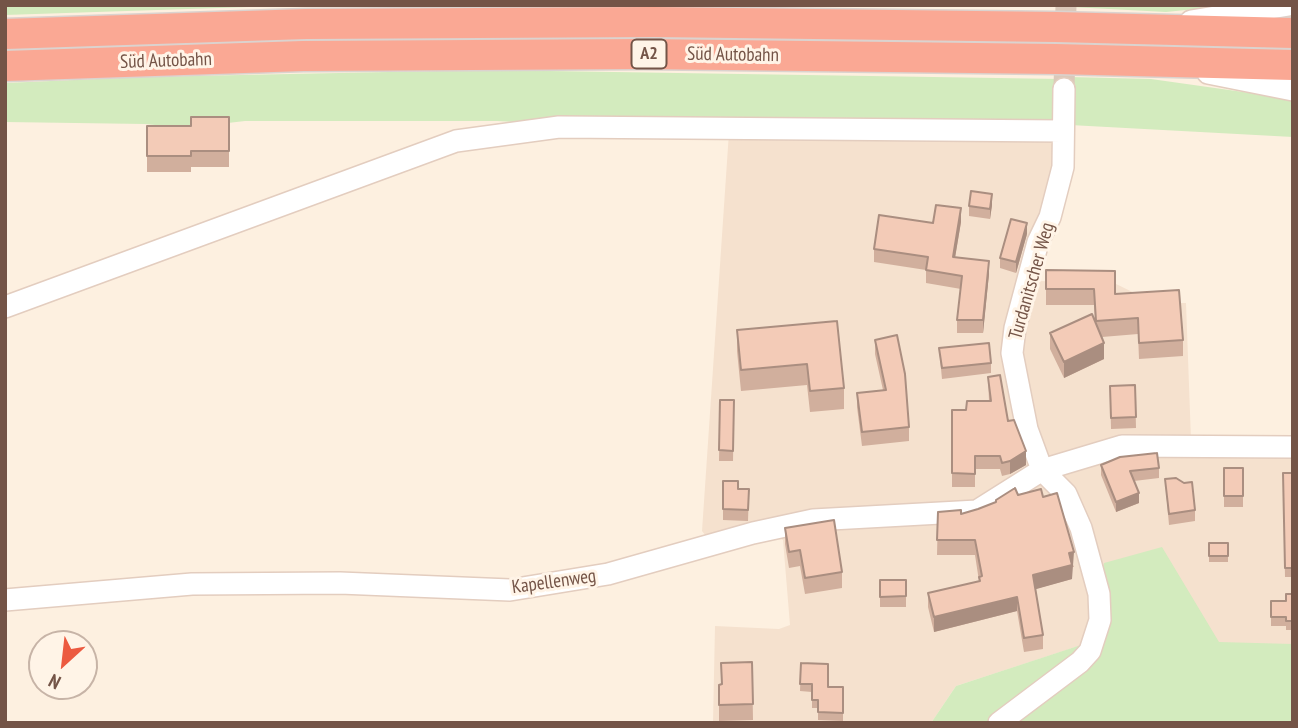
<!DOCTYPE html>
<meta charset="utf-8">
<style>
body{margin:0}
#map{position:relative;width:1298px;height:728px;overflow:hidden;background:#fdf0e0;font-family:"PT Sans Narrow",sans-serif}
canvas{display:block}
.frame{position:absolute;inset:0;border:7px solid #745447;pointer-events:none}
.north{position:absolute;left:28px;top:630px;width:70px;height:70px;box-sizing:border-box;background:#fff4e7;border:2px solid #c7b4a7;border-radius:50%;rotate:207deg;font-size:19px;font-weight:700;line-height:28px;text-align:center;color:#745447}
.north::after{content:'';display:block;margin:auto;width:24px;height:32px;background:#ec5a40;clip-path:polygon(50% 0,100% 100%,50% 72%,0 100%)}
</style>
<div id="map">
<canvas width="1298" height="728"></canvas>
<div class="frame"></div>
<div class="north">N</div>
</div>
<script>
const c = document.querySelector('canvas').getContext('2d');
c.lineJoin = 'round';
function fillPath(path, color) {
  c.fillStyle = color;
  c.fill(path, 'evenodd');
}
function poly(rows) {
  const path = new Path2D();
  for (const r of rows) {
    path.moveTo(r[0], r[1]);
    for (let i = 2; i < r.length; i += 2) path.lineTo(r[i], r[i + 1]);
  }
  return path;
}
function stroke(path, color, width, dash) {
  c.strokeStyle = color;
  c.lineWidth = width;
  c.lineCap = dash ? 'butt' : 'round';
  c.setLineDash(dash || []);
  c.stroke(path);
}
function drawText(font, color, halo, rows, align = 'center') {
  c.font = font + ' "PT Sans Narrow",sans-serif';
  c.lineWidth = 6;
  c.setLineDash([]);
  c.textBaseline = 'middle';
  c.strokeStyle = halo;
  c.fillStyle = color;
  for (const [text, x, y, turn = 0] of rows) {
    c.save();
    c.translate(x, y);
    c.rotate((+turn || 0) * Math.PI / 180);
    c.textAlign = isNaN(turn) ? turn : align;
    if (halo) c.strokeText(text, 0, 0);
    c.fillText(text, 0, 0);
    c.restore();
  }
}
fillPath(poly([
 [729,132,1046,138,1052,144,1057,152,1033,281,1112,282,1155,303,1186,303,1191,440,1293,439,1293,644,1085,644,956,686,931,723,713,723,715,626,779,629,790,625,783,540,754,525,710,541,702,531]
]), '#f5e1ce');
fillPath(poly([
 [5,5,310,5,5,15],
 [1071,5,1235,5,1166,12,1071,7],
 [486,70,1061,79,1060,122,551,124,497,121,245,121,185,128,145,124,5,122,5,83,143,77],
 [1069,77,1151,79,1293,99,1293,137,1070,125],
 [1162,547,1219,642,1293,644,1293,723,931,723,956,686,1084,644,1104,563]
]), '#d3ebbe');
stroke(poly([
 [1064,89,1066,5]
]), '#dbc9ba', 21, [21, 10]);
const minor = poly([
 [1191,21,1289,5],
 [1208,73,1293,90],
 [5,307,456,141,559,127,1063,131],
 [5,600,192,584,340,583,510,590,608,574,753,533,813,520,977,511,1042,470,1122,446,1293,447],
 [999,723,1080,662,1090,651,1100,620,1099,594,1081,528,1066,494,1042,470,1027,429,1012,353,1015,328,1038,242,1050,217,1063,167,1064,89]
]);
const highway = poly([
 [5,34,306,24,654,22,1056,27,1293,33],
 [5,66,303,56,643,54,1056,59,1293,65]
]);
stroke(minor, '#e3cdbf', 24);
stroke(highway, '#dbd3cf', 33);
stroke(minor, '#fff', 21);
stroke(highway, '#faa894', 30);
fillPath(poly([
 [229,117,229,167,191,167,191,172,147,172,147,126,191,126],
 [992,205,990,219,969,216,969,206],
 [961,222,955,257,989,274,983,333,957,333,957,320,961,289,926,283,926,270,874,262,874,249,933,223],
 [1027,234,1016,273,1000,268,1000,258],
 [1046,270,1115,294,1183,340,1183,356,1139,359,1138,334,1102,337,1104,359,1064,378,1050,349,1050,333,1095,320,1094,305,1046,305],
 [837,321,844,388,844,409,810,412,807,385,741,391,737,351,737,330],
 [875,340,909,427,909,441,862,446,857,407,857,393,883,390,875,354],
 [939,348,991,363,991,373,942,379],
 [988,377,1008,421,1026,465,1010,474,1002,476,1000,469,975,469,975,487,952,487,952,410,966,410,989,401],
 [1135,385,1136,428,1111,429,1110,386],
 [720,400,734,400,733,461,719,461],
 [1101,465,1159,468,1159,478,1134,481,1139,503,1116,512,1101,475],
 [1224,468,1243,468,1243,507,1224,507],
 [1283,473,1293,473,1293,577,1285,577],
 [1165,479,1184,483,1195,510,1195,521,1169,525],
 [723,481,738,489,749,489,748,521,723,520],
 [1018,495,1043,497,1074,567,1072,567,1072,579,1035,589,1043,635,1043,649,1024,652,1017,611,934,632,928,607,928,593,979,581,975,555,937,555,938,512,961,514,978,509,996,503,996,500],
 [785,528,842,572,842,588,805,594,800,566,789,568,785,544],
 [1209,543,1228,543,1228,562,1209,562],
 [880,580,906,580,906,607,880,607],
 [1293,594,1293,630,1286,630,1286,626,1271,626,1271,601,1286,601],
 [752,662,753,720,719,721,719,685],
 [801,663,828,687,843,687,843,721,818,720,818,708,812,708,812,692,800,691]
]), '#d1af9d');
fillPath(poly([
 [992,194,992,205,990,219,990,209],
 [961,208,961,222,953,270,953,257],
 [1027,223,1027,234,1016,273,1016,262],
 [989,261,989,274,983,333,983,320],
 [1104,343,1104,359,1064,378,1064,362],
 [1026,451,1026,465,1010,474,1010,461],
 [1139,493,1139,503,1116,512,1116,502],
 [1074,552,1072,579,1033,590,1033,575,1069,553],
 [1017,597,1017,611,934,632,934,617]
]), '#aa8e80');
const building = poly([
 [191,117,229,117,229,151,191,151,191,156,147,156,147,126,191,126,191,117],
 [971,191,992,194,990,209,969,206,971,191],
 [936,205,961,208,953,257,989,261,983,320,957,320,962,276,926,270,928,257,874,249,879,215,933,223,936,205],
 [1011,219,1027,223,1016,262,1000,258,1011,219],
 [1046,270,1115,271,1115,294,1179,290,1183,340,1139,343,1138,318,1096,321,1094,289,1046,289,1046,270],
 [1092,314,1104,343,1064,362,1050,333,1092,314],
 [837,321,844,388,810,391,807,364,741,370,737,330,837,321],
 [897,335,905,374,909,427,862,432,857,393,886,390,875,340,897,335],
 [989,343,991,363,942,368,939,348,989,343],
 [1000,375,1008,421,1014,420,1026,451,1010,461,1002,463,1000,456,975,456,975,474,952,473,952,410,966,410,967,401,991,401,988,377,1000,375],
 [1135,385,1136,417,1111,418,1110,386,1135,385],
 [720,400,734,400,733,451,719,450,720,400],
 [1157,453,1159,468,1130,471,1139,493,1116,502,1101,465,1120,457,1157,453],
 [1224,468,1243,468,1243,496,1224,496,1224,468],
 [1283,473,1293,473,1293,568,1285,568,1283,473],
 [1176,478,1184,483,1192,482,1195,510,1169,514,1165,479,1176,478],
 [723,481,738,481,738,489,749,489,748,510,723,509,723,481],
 [1015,488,1018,495,1041,489,1043,497,1057,493,1074,552,1069,553,1072,565,1033,575,1043,635,1024,638,1017,597,934,617,928,593,980,581,979,577,982,576,975,540,937,540,938,512,961,510,961,514,978,509,996,502,996,500,1015,488],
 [834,520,842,572,805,578,800,550,789,552,785,528,834,520],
 [1209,543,1228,543,1228,556,1209,556,1209,543],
 [880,580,906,580,906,596,880,597,880,580],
 [1286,594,1293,594,1293,621,1286,621,1286,617,1271,617,1271,601,1286,601,1286,594],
 [752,662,753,704,719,705,719,685,722,684,721,663,752,662],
 [801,663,828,664,828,687,843,687,843,713,818,712,818,700,812,700,812,684,800,684,801,663]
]);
fillPath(building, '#f3cbb7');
stroke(building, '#aa8e80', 2);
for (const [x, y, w] of [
 [649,54,35]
]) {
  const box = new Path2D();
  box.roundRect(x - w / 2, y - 14.5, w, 29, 5);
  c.fillStyle = '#fff4e7';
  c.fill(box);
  stroke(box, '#745447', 2);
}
drawText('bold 18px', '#745447', null, [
 ["A2",649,54]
]);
drawText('19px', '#745447', '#fff4e7', [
 ["Süd Autobahn",733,55,1],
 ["Süd Autobahn",166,61,-2],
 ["Turdanitscher Weg",1032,281,-74],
 ["Kapellenweg",554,582,-8]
]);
</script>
